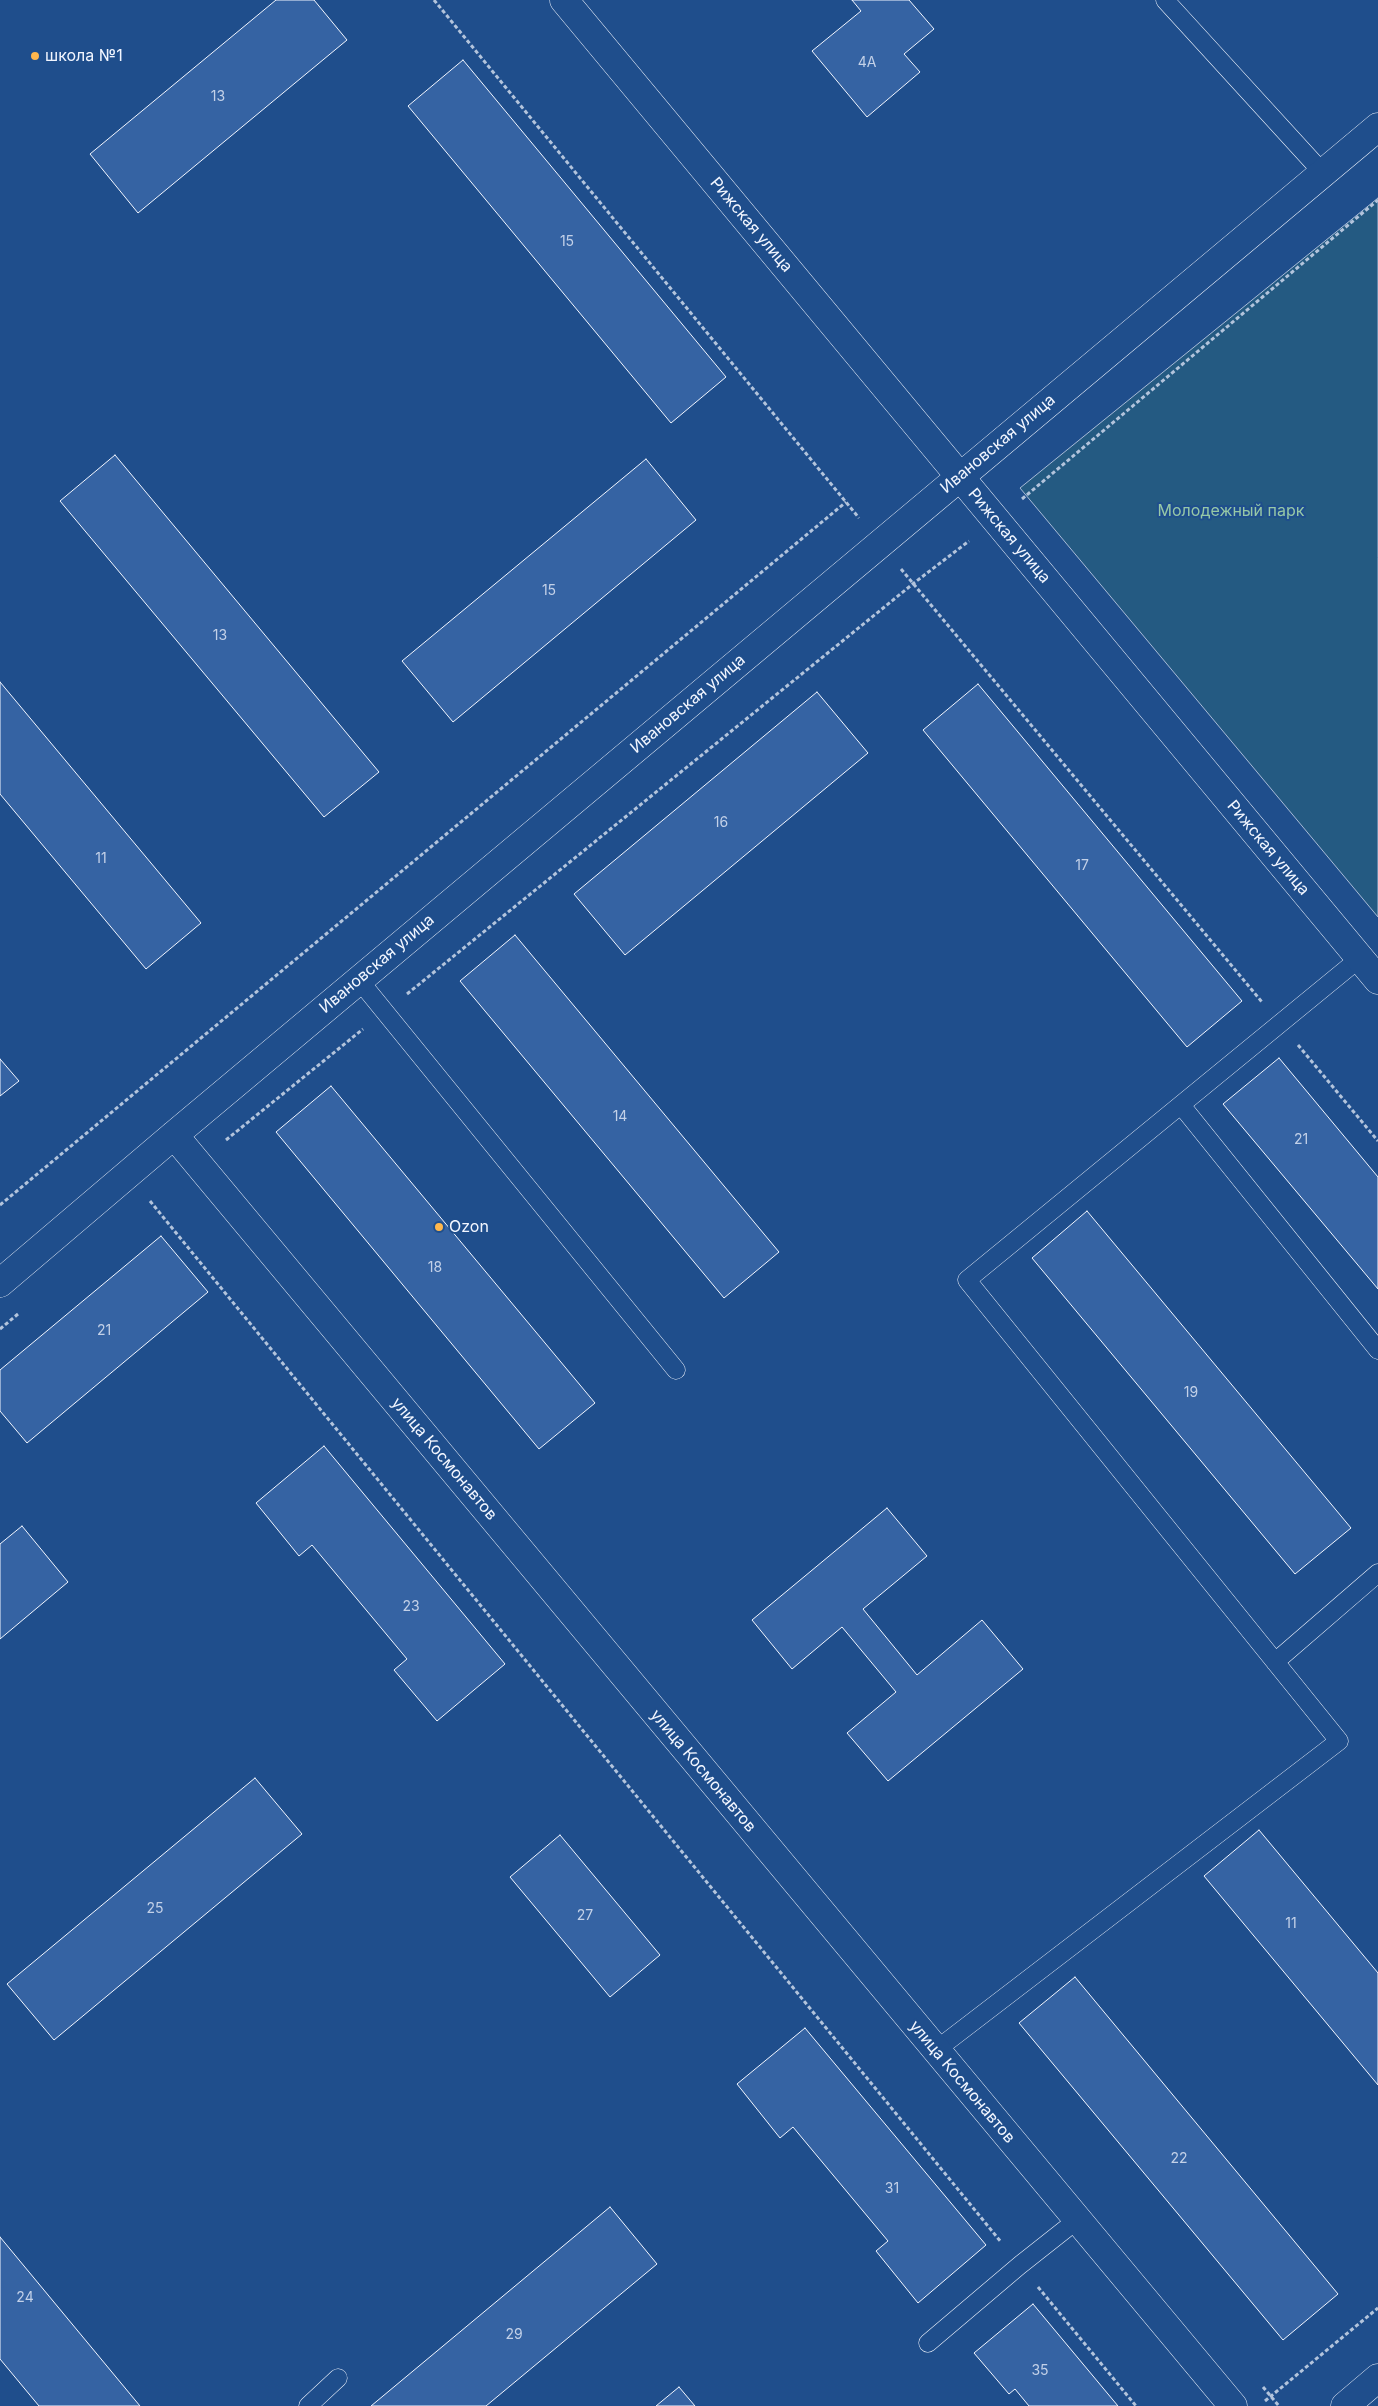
<!DOCTYPE html>
<meta charset="utf-8">
<style>
body{margin:0}
canvas{display:block;background:#1f4e8c}
</style>
<canvas width="1378" height="2406"></canvas>
<script>
const c = document.querySelector('canvas').getContext('2d');
c.lineJoin = 'round';
function fillPath(path, color) {
  c.fillStyle = color;
  c.fill(path, 'evenodd');
}
function poly(rows) {
  const path = new Path2D();
  for (const r of rows) {
    path.moveTo(r[0], r[1]);
    for (let i = 2; i < r.length; i += 2) path.lineTo(r[i], r[i + 1]);
  }
  return path;
}
function stroke(path, color, width, dash) {
  c.strokeStyle = color;
  c.lineWidth = width;
  c.lineCap = dash ? 'butt' : 'round';
  c.setLineDash(dash || []);
  c.stroke(path);
}
function drawText(font, color, halo, rows, align = 'center') {
  c.font = font + ' Inter,sans-serif';
  c.lineWidth = 4;
  c.setLineDash([]);
  c.textBaseline = 'middle';
  c.strokeStyle = halo;
  c.fillStyle = color;
  for (const [text, x, y, turn = 0] of rows) {
    c.save();
    c.translate(x, y);
    c.rotate((+turn || 0) * Math.PI / 180);
    c.textAlign = isNaN(turn) ? turn : align;
    if (halo) c.strokeText(text, 0, 0);
    c.fillText(text, 0, 0);
    c.restore();
  }
}
const green = poly([
 [1378,198,1378,917,1020,488,1378,198]
]);
fillPath(green, '#245a82');
stroke(green, '#a8bbd7', 1);
const building = poly([
 [276,0,314,0,347,40,138,213,90,154,276,0],
 [852,0,909,0,934,29,904,54,920,72,867,117,812,51,861,11,852,0],
 [463,60,726,377,671,423,408,106,463,60],
 [115,455,379,772,324,817,60,501,115,455],
 [646,459,696,520,453,722,402,661,646,459],
 [0,682,201,923,146,969,0,794,0,682],
 [978,684,1242,1001,1187,1047,923,730,978,684],
 [817,692,868,753,625,955,574,894,817,692],
 [515,935,779,1252,724,1298,460,981,515,935],
 [1279,1058,1378,1177,1378,1289,1223,1104,1279,1058],
 [0,1059,19,1081,0,1096,0,1059],
 [331,1086,595,1403,539,1449,276,1132,331,1086],
 [1087,1211,1351,1528,1295,1574,1032,1258,1087,1211],
 [161,1236,208,1292,27,1443,0,1411,0,1370,161,1236],
 [324,1446,505,1664,437,1721,394,1670,407,1659,312,1545,299,1556,256,1503,324,1446],
 [887,1508,927,1556,863,1609,917,1675,982,1620,1023,1669,888,1781,847,1733,896,1692,842,1627,792,1669,752,1620,887,1508],
 [22,1526,68,1582,0,1639,0,1544,22,1526],
 [255,1778,302,1834,54,2040,7,1984,255,1778],
 [1259,1830,1378,1973,1378,2085,1204,1876,1259,1830],
 [560,1835,660,1955,610,1997,510,1877,560,1835],
 [1075,1977,1338,2294,1283,2340,1019,2023,1075,1977],
 [805,2028,986,2245,918,2303,876,2251,888,2241,793,2127,780,2138,737,2084,805,2028],
 [610,2207,657,2264,486,2406,371,2406,610,2207],
 [0,2237,140,2406,39,2406,0,2359,0,2237],
 [1033,2304,1118,2406,1029,2406,1015,2389,1009,2394,974,2353,1033,2304],
 [679,2387,695,2406,656,2406,679,2387]
]);
fillPath(building, '#3563a3');
stroke(building, '#f2f6ff', 1);
const lane = poly([
 [1165,0,1323,173],
 [359,980,676,1370],
 [1181,1105,1378,1350],
 [1275,1662,1378,1573],
 [936,2050,1339,1741,967,1280,1360,958],
 [928,2343,1020,2265,1077,2220],
 [308,2406,338,2378]
]);
const street = poly([
 [1345,2406,1378,2378]
]);
const secondary = poly([
 [564,0,1378,980],
 [174,1135,1233,2406],
 [0,1283,174,1135,1378,127]
]);
stroke(lane, '#f2f6ff', 19);
stroke(street, '#f2f6ff', 29);
stroke(secondary, '#f2f6ff', 29);
stroke(poly([
 [434,0,859,518],
 [1022,499,1378,200],
 [901,569,1262,1002],
 [407,994,914,583,969,541],
 [1298,1045,1378,1141],
 [226,1140,363,1029],
 [150,1201,1001,2242],
 [0,1205,846,502],
 [0,1329,18,1314],
 [1038,2287,1136,2406],
 [1263,2387,1279,2406],
 [1265,2401,1378,2308]
]), '#b3c4dc', 3, [4, 2.5]);
stroke(lane, '#1f4e8c', 18);
stroke(street, '#1f4e8c', 28);
stroke(secondary, '#1f4e8c', 28);
for (const [x, y, r, color] of [
 [35,56,5,"#ffb74d"],
 [439,1227,5,"#ffb74d"]
]) {
  const dot = new Path2D();
  dot.arc(x, y, r, 0, 2 * Math.PI);
  c.fillStyle = color;
  c.fill(dot);
  stroke(dot, '#1f4e8c', 2);
}
drawText('14px', '#c3d1e8', null, [
 ["4А",867,63],
 ["13",218,97],
 ["15",567,242],
 ["15",549,591],
 ["13",220,636],
 ["16",721,823],
 ["11",101,859],
 ["17",1082,866],
 ["14",620,1117],
 ["21",1301,1140],
 ["18",435,1268],
 ["21",104,1331],
 ["19",1191,1393],
 ["23",411,1607],
 ["25",155,1909],
 ["27",585,1916],
 ["11",1291,1924],
 ["22",1179,2159],
 ["31",892,2189],
 ["24",25,2298],
 ["29",514,2335],
 ["35",1040,2371]
]);
drawText('16px', '#f2f6ff', '#1f4e8c', [
 ["школа №1",45,56],
 ["Ozon",449,1227]
], 'left');
drawText('16px', '#f2f6ff', '#1f4e8c', [
 ["Рижская улица",751,225,50],
 ["Ивановская улица",998,444,-40],
 ["Рижская улица",1009,536,50],
 ["Ивановская улица",688,704,-40],
 ["Рижская улица",1268,848,50],
 ["Ивановская улица",377,964,-40],
 ["улица Космонавтов",444,1459,50],
 ["улица Космонавтов",703,1771,50],
 ["улица Космонавтов",962,2082,50]
]);
drawText('16px', '#97c8a6', '#1f4e8c', [
 ["Молодежный парк",1231,511]
]);
</script>
